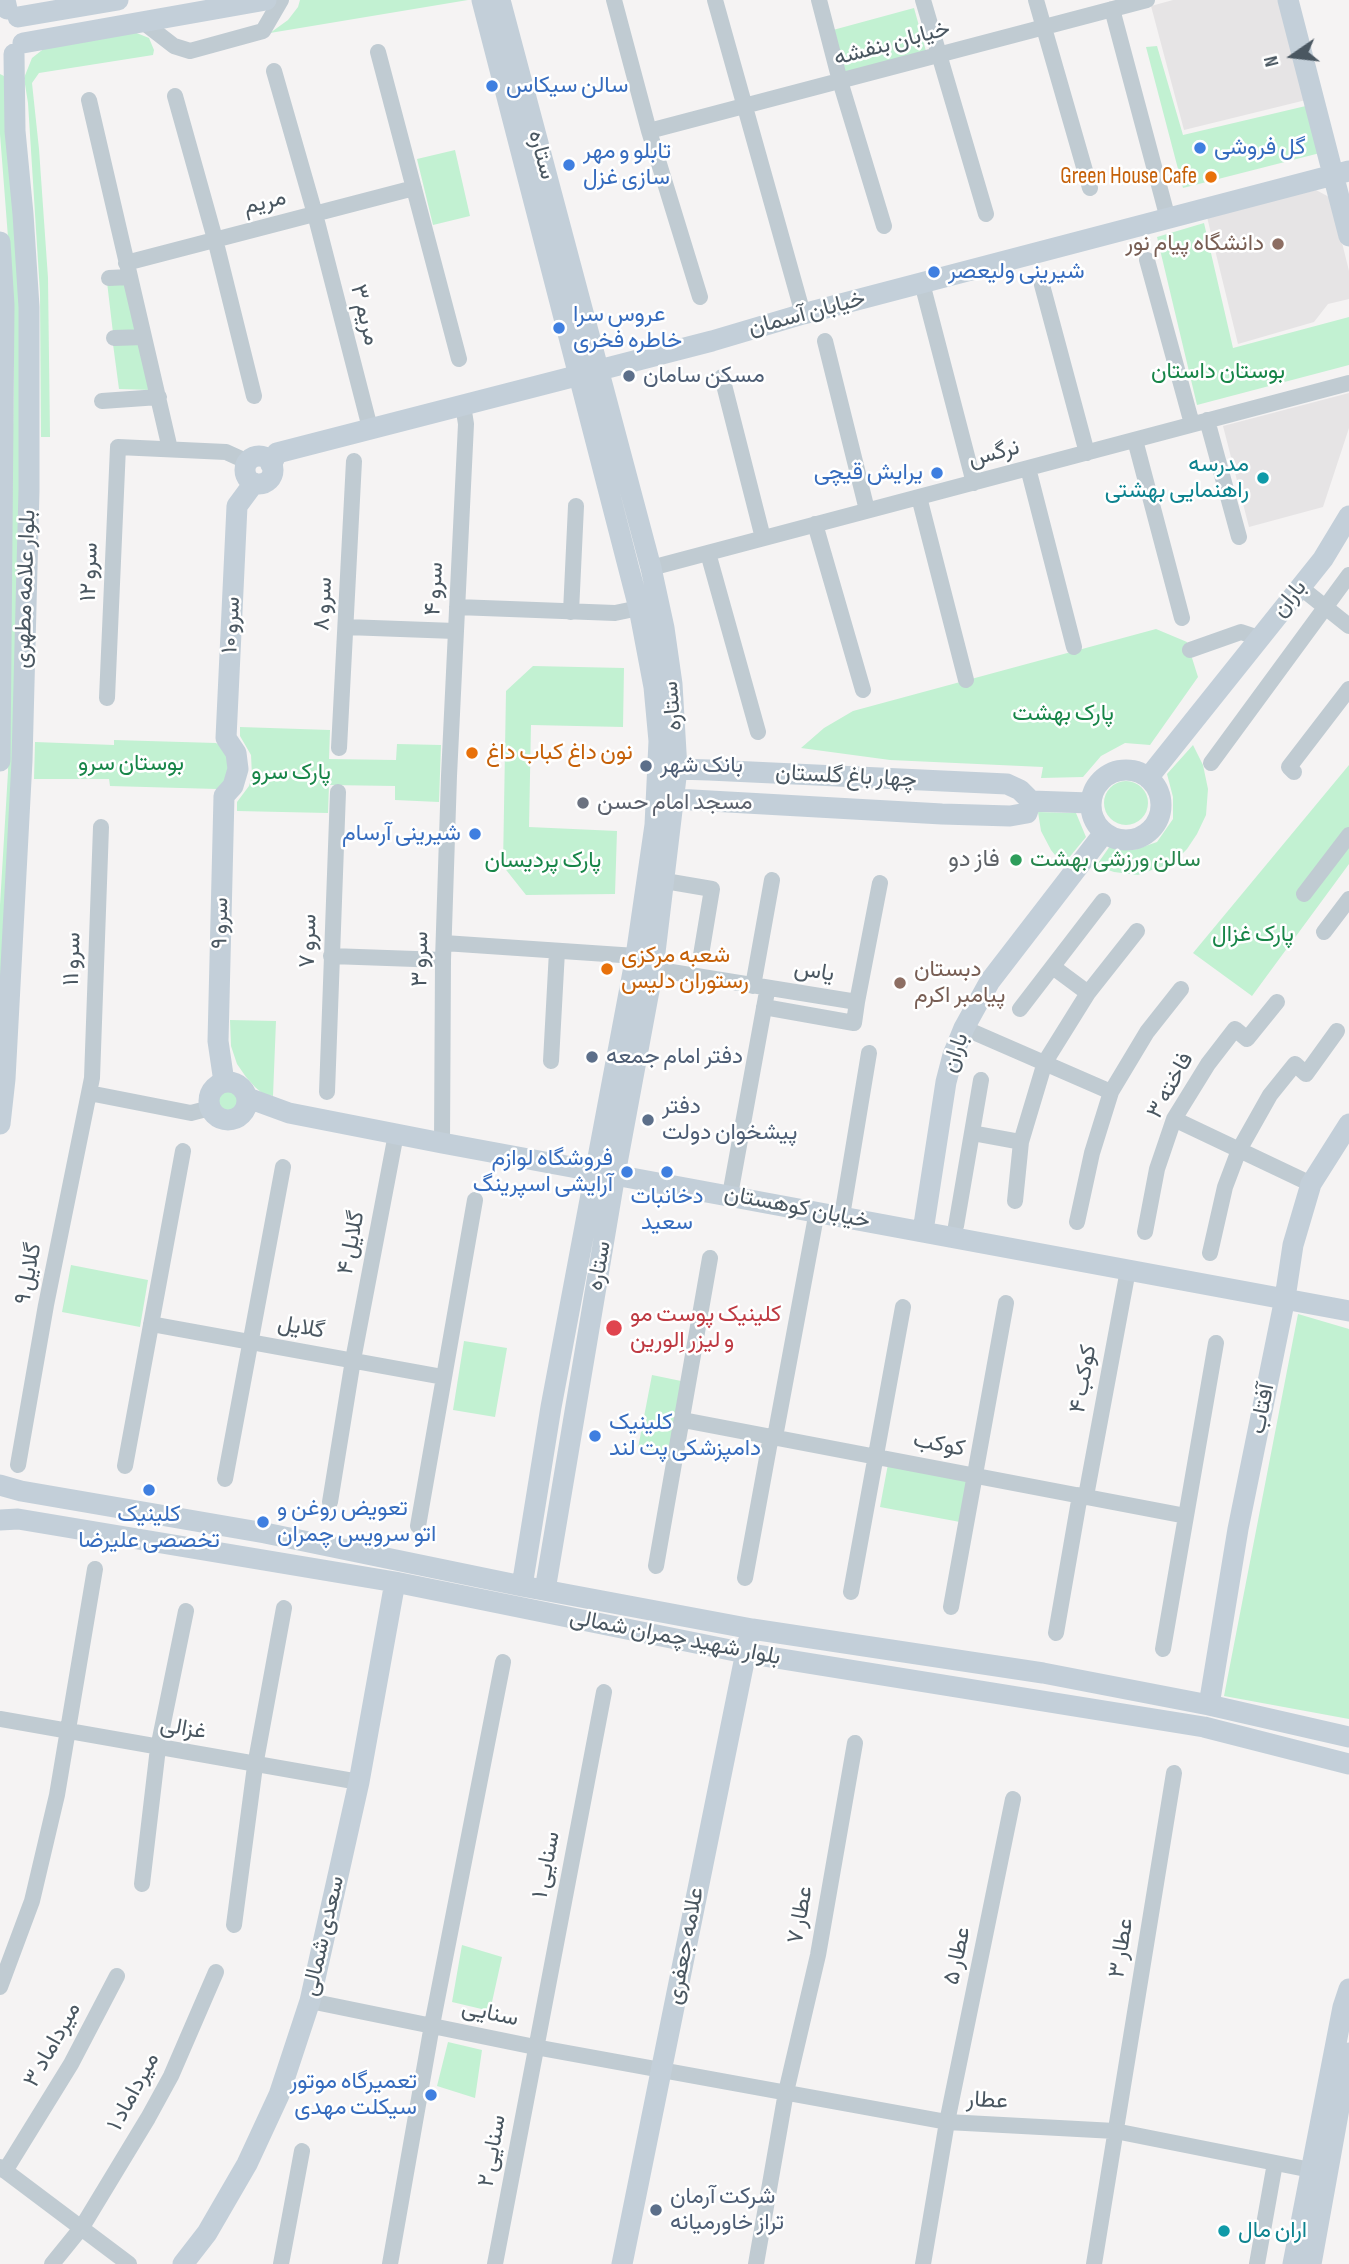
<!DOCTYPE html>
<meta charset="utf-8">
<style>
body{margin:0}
#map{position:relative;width:1349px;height:2264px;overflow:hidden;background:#f5f3f3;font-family:"Sofia Sans Condensed",sans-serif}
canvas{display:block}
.north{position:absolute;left:1258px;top:21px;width:70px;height:70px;-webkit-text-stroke:5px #fff;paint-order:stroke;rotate:256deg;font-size:19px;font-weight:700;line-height:28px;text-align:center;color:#4a5761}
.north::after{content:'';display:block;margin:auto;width:24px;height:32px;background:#4a5761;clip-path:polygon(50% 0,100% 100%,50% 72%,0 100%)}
</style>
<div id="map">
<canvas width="1349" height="2264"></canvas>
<div class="north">N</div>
</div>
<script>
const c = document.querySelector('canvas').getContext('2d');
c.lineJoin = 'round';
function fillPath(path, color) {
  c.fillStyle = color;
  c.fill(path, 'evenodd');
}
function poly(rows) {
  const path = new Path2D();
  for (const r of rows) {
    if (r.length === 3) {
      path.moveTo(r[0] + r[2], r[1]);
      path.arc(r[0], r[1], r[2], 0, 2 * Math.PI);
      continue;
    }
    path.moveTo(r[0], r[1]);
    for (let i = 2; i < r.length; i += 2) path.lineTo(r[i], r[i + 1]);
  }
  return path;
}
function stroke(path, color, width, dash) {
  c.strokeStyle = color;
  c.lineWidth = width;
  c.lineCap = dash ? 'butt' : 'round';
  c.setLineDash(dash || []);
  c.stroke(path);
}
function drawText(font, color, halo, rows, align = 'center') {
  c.font = font + ' "Sofia Sans Condensed",Vazirmatn,sans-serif';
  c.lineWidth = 5;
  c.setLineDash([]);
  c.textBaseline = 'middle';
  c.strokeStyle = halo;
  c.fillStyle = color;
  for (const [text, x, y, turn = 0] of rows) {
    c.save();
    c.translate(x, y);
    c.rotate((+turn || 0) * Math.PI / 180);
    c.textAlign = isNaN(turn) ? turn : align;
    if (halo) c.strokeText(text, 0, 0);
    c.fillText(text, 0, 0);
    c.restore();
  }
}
fillPath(poly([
 [1173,0,1279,0,1306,100,1184,130,1151,6],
 [1316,190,1331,198,1349,271,1349,299,1328,304,1314,322,1238,344,1207,217],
 [1349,393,1349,428,1323,507,1249,527,1223,426]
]), '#e6e4e5');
fillPath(poly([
 [300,0,468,0,270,33,288,20,298,7],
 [914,8,926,51,845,73,833,30],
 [134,32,149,38,154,50,153,55,39,73,32,83,39,149,48,278,50,437,41,437,40,293,28,103,24,78,32,58,46,47],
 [1157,46,1183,135,1310,105,1320,153,1183,188,1146,47],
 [0,74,4,76,21,260,23,480,0,1075,0,905,8,772,14,360,12,289,0,134],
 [455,150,470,216,433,225,417,159],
 [1204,223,1233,348,1349,317,1349,365,1197,405,1157,237],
 [107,282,127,283,139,332,113,333],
 [113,344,142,344,152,390,119,389],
 [1156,629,1187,642,1198,677,1150,745,1125,743,1101,756,1083,777,1041,778,1043,767,890,760,801,748,824,728,853,711],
 [533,666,624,668,623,727,531,725,529,827,617,831,615,894,526,895,503,866,506,691],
 [240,727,330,730,329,759,396,760,397,744,441,745,439,802,395,800,395,786,329,785,328,813,237,811,237,802,249,786,252,776,251,755,240,736],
 [114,740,216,743,225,749,230,761,227,780,217,789,110,786,109,779,34,779,35,742,114,745],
 [1193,745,1203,765,1208,789,1206,815,1197,834,1187,849,1174,862,1138,875,1114,872,1096,866,1110,846,1134,850,1157,842,1173,819,1173,797,1167,774],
 [1349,765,1349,864,1252,996,1193,953],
 [1126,803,22],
 [1038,812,1076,813,1086,837,1063,865,1051,850,1041,831],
 [230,1020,276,1021,273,1096,263,1094,255,1087,246,1077,237,1064,231,1046],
 [230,1100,12],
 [71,1265,148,1280,140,1327,62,1312],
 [1298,1314,1349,1329,1349,1719,1224,1696],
 [464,1341,507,1348,495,1417,453,1410],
 [652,1375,686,1382,672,1455,638,1448],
 [888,1464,968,1478,960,1522,880,1507],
 [462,1945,502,1957,490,2011,452,2002],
 [448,2042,482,2050,475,2098,437,2086]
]), '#c2f1d2');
stroke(poly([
 [614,0,649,131,700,297],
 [715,0,803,314],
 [819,0,840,81,884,226],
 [923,0,986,214],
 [1036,0,1090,188],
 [1112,9,1168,219],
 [143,22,174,46,190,51,263,31,281,0],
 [378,52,459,359],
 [274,71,315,214,370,428],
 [175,96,215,239,254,396],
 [89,100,170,449],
 [649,131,1147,0],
 [1147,260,1192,424],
 [126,263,414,188],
 [109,278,129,277],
 [922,283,974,483],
 [1042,285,1087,453],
 [114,338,144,337],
 [825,341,867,510],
 [722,377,763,538],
 [102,401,159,397],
 [1207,420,1239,537],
 [1135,440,1182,618],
 [1028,468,1074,647],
 [919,497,966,680],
 [815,524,863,690],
 [708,553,758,732],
 [651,568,1349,383],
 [1300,587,1349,626],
 [457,607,615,613,639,608],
 [571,612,576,506],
 [346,627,455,631],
 [1190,650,1241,632,1259,638],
 [107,698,118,447,226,452,248,462],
 [339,748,354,461],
 [1211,763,1349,575],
 [1294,772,1289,767,1349,689],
 [665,881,712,889,701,955],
 [1304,894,1349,835],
 [1324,932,1349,899],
 [444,943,636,956],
 [331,956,443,960],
 [1053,967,1088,993],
 [653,969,857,1002,854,1023,764,1007],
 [753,986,772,880],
 [857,1002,880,883],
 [1020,1009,1103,901],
 [964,1028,1111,1092],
 [551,1061,557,951],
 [327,1092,338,792],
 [89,1093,191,1113,210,1108],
 [1174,1119,1311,1184],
 [972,1133,1021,1142],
 [442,1143,443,960,449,776,466,424,463,405],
 [730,1195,766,997],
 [1015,1201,1021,1142,1045,1062,1088,993,1137,931],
 [842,1216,869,1053],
 [1077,1222,1092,1153,1111,1092,1147,1032,1181,989],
 [956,1226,981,1080],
 [1145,1232,1157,1169,1174,1119,1208,1064,1235,1029,1247,1039,1277,1002],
 [1210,1253,1225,1187,1239,1150,1270,1095,1295,1064,1306,1074,1337,1031],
 [151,1324,443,1377],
 [683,1420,1186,1516],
 [775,1437,817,1211],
 [18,1465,46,1305,92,1078,101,827],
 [125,1466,183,1151],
 [225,1479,283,1167],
 [1086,1496,1128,1270],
 [330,1502,353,1360,396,1134],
 [418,1526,475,1200],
 [656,1566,710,1258],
 [745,1578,771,1436],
 [851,1592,903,1307],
 [951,1607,1006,1303],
 [1056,1633,1080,1495],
 [1163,1649,1216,1343],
 [0,1719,359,1782],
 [142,1884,158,1748,186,1611],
 [234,1925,255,1766,284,1608],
 [0,1987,32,1901,57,1795,95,1569],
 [310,2001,535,2047,947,2122,1115,2131,1311,2170],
 [0,2167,129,2264],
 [5,2171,71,2064,117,1976],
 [52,2264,82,2227,148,2118,171,2076,216,1972],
 [281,2264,302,2151],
 [390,2264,432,2025,503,1662],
 [495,2264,604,1692],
 [756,2264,786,2092,818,1955,855,1743],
 [923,2264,947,2122,1013,1799],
 [1094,2264,1174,1773],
 [1257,2264,1275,2163]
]), '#c0cbd2', 16);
stroke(poly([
 [5,0,7,9],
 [482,0,639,608,654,687,659,741,655,825,636,956,551,1407,522,1586],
 [500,0,651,568,664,628,672,684,677,769,653,969,615,1174,545,1590],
 [1288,0,1349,236],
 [18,17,118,0],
 [23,43,266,0],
 [0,242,4,305,0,761],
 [259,470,14],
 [271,465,277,453,712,341,803,314,1349,171],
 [1126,805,35],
 [1148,778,1323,559,1349,516],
 [1031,801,1020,790,1007,784,709,770,677,769,658,784,675,799,942,814,1010,816,1027,813,1031,801,1090,803],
 [228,1101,19],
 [224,1082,218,1041,224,796,233,786,238,769,236,753,226,738,237,506,254,483],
 [248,1098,289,1113,442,1143,1349,1311],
 [0,1124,5,1079,22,761,29,490,29,307,23,214,15,131,14,54],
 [923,1231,946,1082,953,1055,964,1028,990,981,1104,833],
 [0,1485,21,1491,265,1533,522,1586,752,1629,1043,1673,1209,1705,1349,1737],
 [0,1520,18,1519,395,1582,745,1653,1204,1727,1349,1764],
 [1209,1705,1238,1529,1285,1298,1293,1245,1311,1184,1349,1124],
 [183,2264,207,2233,247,2164,279,2095,310,2001,359,1782,395,1582],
 [622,2264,748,1642],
 [1293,2264,1343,2007,1349,1989],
 [1311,2264,1349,2053]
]), '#c3cfd9', 21);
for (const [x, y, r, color] of [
 [492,86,7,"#3f7fe0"],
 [1200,148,7,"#3f7fe0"],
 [569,165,7,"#3f7fe0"],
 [1211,177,7,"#e8710a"],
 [1278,244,7,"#8d6e63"],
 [934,272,7,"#3f7fe0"],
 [559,328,7,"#3f7fe0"],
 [629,376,7,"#5c6f8a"],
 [937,473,7,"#3f7fe0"],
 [1263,478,7,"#0f9aa8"],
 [472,753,7,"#e8710a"],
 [646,766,7,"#5c6f8a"],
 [583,803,7,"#6b7280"],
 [475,834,7,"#3f7fe0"],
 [1016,860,7,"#2e9e5b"],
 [607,969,7,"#e8710a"],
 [900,983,7,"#8d6e63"],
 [592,1057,7,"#5c6f8a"],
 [648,1120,7,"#5c6f8a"],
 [627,1172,7,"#3f7fe0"],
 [667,1172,7,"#3f7fe0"],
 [614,1328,9,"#e0444e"],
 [595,1436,7,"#3f7fe0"],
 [149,1490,7,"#3f7fe0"],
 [263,1522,7,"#3f7fe0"],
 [431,2095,7,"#3f7fe0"],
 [656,2210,7,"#5c6f8a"],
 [1224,2231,7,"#0f9aa8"]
]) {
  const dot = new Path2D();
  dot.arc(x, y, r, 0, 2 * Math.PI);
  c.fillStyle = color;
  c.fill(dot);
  stroke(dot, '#fff', 2.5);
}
drawText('23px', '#4a5761', '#fff', [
 ["خیابان بنفشه",892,44,-15],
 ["ستاره",541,155,75],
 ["مریم",265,203,-14],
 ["خیابان آسمان",807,314,-15],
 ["مریم ۳",364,315,76],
 ["نرگس",994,454,-15],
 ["سرو ۱۲",90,572,-88],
 ["بلوار علامه مطهری",26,589,-88],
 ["سرو ۴",435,589,-87],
 ["باران",1290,599,-51],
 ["سرو ۸",324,604,-87],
 ["سرو ۱۰",232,625,-87],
 ["ستاره",673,706,-95],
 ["چهار باغ گلستان",846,777,3],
 ["سرو ۹",221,923,-89],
 ["سرو ۷",309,941,-88],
 ["سرو ۱۱",73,959,-88],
 ["سرو ۳",421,959,-89],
 ["یاس",814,972,9],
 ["باران",956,1053,-71],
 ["فاخته ۳",1171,1086,-61],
 ["خیابان کوهستان",797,1208,11],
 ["گلایل ۴",352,1243,-79],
 ["ستاره",600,1266,-80],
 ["گلایل ۹",29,1274,-79],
 ["گلایل",301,1328,10],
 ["کوکب ۴",1084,1379,-80],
 ["آفتاب",1263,1409,-79],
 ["کوکب",939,1445,11],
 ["بلوار شهید چمران شمالی",675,1638,11],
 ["غزالی",183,1729,10],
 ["سنایی ۱",547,1865,-79],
 ["عطار ۷",801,1915,-80],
 ["سعدی شمالی",324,1936,-77],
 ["علامه جعفری",686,1946,-79],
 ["عطار ۳",1122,1948,-81],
 ["عطار ۵",958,1956,-78],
 ["سنایی",490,2014,12],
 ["میرداماد ۳",53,2045,-61],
 ["میرداماد ۱",134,2092,-62],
 ["عطار",987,2101,3],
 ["سنایی ۲",493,2151,-80]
]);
drawText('23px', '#366cbe', '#fff', [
 ["سالن سیکاس",506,86],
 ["گل فروشی",1214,148],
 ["تابلو و مهر",583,152],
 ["سازی غزل",583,178],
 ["شیرینی ولیعصر",948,272],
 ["عروس سرا",573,315],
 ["خاطره فخری",573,341],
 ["یرایش قیچی",923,473,"right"],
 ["شیرینی آرسام",461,834,"right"],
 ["فروشگاه لوازم",613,1159,"right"],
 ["آرایشی اسپرینگ",613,1185,"right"],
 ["دخانبات",667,1197,"center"],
 ["سعید",667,1223,"center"],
 ["کلینیک",609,1423],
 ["دامپزشکی پت لند",609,1449],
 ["تعویض روغن و",277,1509],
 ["اتو سرویس چمران",277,1535],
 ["کلینیک",149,1515,"center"],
 ["تخصصی علیرضا",149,1541,"center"],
 ["تعمیرگاه موتور",417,2082,"right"],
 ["سیکلت مهدی",417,2108,"right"]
], 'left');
drawText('23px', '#c56008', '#fff', [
 ["Green House Cafe",1197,177,"right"],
 ["نون داغ کباب داغ",486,753],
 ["شعبه مرکزی",621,956],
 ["رستوران دلیس",621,982]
], 'left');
drawText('23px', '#785e54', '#fff', [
 ["دانشگاه پیام نور",1264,244],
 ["دبستان",914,970,"left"],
 ["پیامبر اکرم",914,996,"left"]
], 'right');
drawText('23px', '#178548', '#fff', [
 ["بوستان داستان",1218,372],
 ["پارک بهشت",1063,714],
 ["بوستان سرو",131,764],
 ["پارک سرو",291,773],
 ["پارک پردیسان",543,861],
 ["پارک غزال",1253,935]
]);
drawText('23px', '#4e5e75', '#fff', [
 ["مسکن سامان",643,376],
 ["بانک شهر",660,766],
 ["دفتر امام جمعه",606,1057],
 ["دفتر",662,1107],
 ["پیشخوان دولت",662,1133],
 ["شرکت آرمان",670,2197],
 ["تراز خاورمیانه",670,2223]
], 'left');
drawText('23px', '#0d838f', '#fff', [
 ["مدرسه",1249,465],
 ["راهنمایی بهشتی",1249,491],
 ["اران مال",1238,2231,"left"]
], 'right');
drawText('23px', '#5b616d', '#fff', [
 ["مسجد امام حسن",597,803]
], 'left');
drawText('23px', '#27864d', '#fff', [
 ["سالن ورزشی بهشت",1030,860]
], 'left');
drawText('23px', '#be3a42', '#fff', [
 ["کلینیک پوست مو",630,1315],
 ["و لیزر اِلورین",630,1341]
], 'left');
drawText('24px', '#5f6368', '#fff', [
 ["فاز دو",974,860]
]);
</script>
